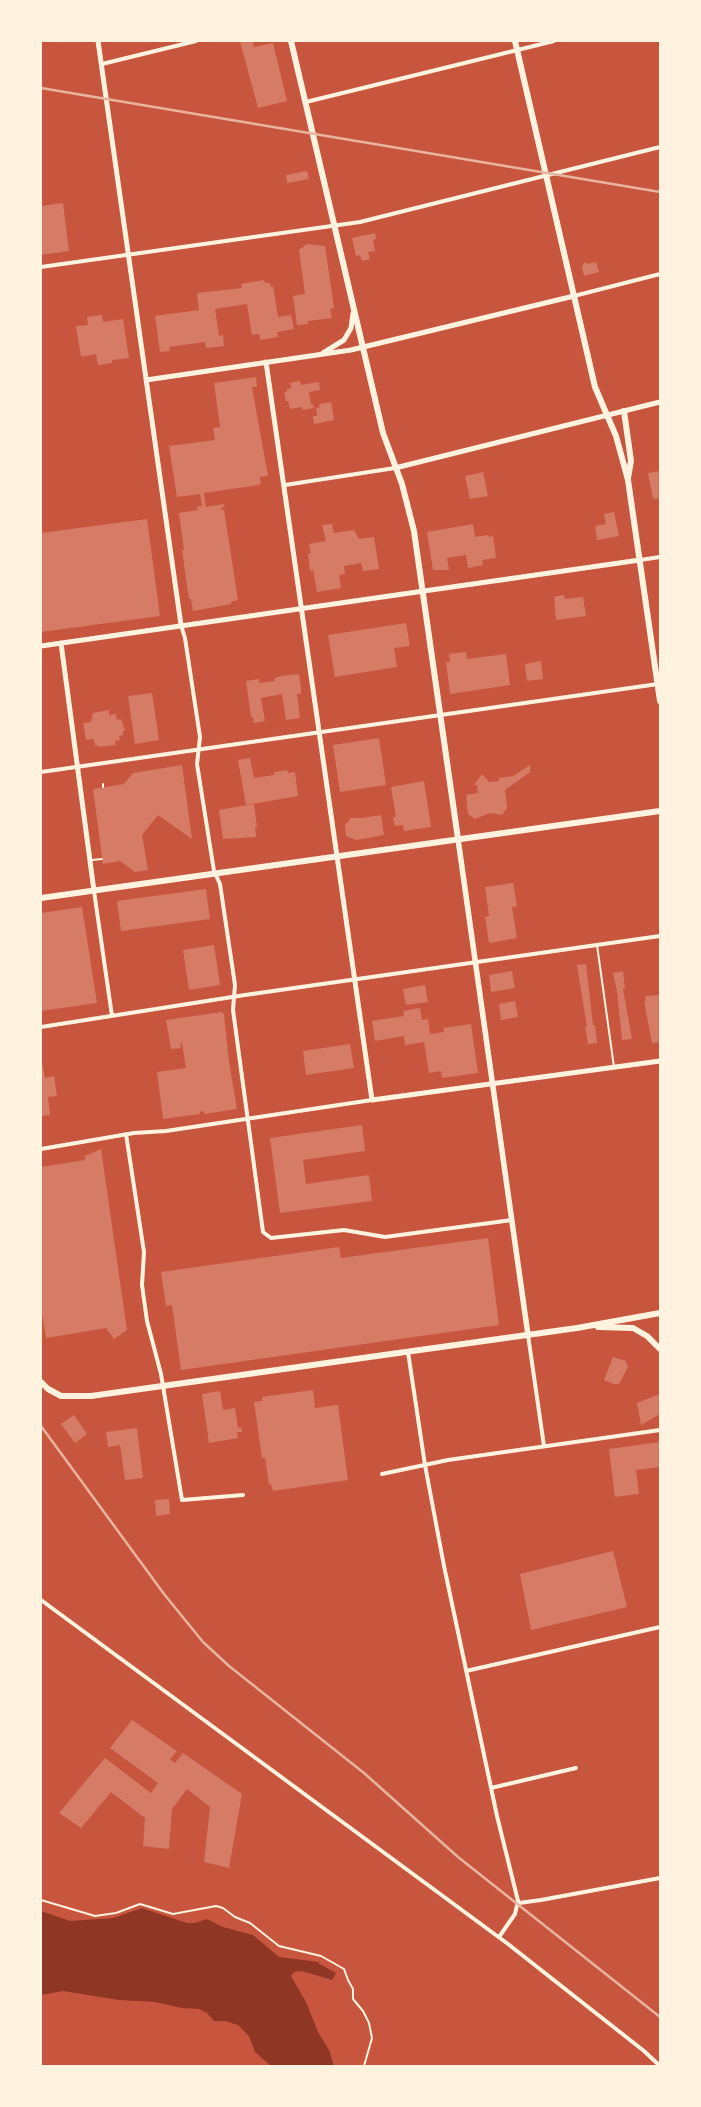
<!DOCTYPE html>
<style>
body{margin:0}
#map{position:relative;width:701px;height:2107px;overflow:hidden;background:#c8553d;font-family:Karla,sans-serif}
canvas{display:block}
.frame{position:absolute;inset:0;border:42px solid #fff3e0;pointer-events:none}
</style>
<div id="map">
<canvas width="701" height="2107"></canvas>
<div class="frame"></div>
</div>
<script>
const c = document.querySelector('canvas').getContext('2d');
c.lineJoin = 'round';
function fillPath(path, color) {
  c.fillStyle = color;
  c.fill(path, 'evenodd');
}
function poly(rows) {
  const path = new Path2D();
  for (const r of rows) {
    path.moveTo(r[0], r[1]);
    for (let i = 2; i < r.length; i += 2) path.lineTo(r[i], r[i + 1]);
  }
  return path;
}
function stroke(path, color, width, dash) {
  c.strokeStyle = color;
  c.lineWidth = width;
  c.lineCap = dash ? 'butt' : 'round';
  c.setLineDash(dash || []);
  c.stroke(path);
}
fillPath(poly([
 [142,1908,187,1923,195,1923,207,1919,223,1927,253,1935,279,1957,319,1962,318,1963,336,1973,332,1980,302,1971,294,1972,291,1976,307,2004,318,2032,329,2050,334,2066,271,2066,255,2052,249,2036,238,2025,225,2021,214,2021,207,2013,199,2009,182,2008,155,2002,119,2000,63,1991,41,1995,41,1911,70,1921,113,1918]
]), '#8f3625');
fillPath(poly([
 [240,41,253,41,254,47,273,43,287,101,258,108],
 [307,171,309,179,287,183,286,175],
 [63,203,69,251,41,255,41,206],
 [375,233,376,239,373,240,375,251,368,252,370,259,362,261,360,255,356,256,352,238],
 [307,244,325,246,334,308,330,309,332,318,308,321,308,324,297,325,293,296,305,294,299,250],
 [585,262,587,264,596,262,599,272,584,276,582,266],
 [264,280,265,283,270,283,271,287,273,286,278,317,291,315,294,329,277,332,278,337,260,340,259,334,252,335,247,304,215,309,219,336,223,335,224,346,206,348,205,342,169,347,170,351,160,352,155,316,199,310,197,293,242,288,241,284],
 [102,315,103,322,123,319,129,358,112,360,112,363,98,365,96,354,81,357,76,326,88,325,87,317],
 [256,377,257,387,252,387,268,476,260,477,261,484,252,486,204,493,206,507,224,504,225,507,221,508,222,510,224,510,238,600,231,602,231,604,193,611,191,599,189,599,182,550,184,550,179,513,198,510,197,507,202,506,200,494,177,497,169,446,215,440,213,428,220,427,214,383],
 [300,381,301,385,319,382,320,390,309,392,311,405,313,404,314,408,303,410,302,407,290,409,288,401,286,401,284,393,287,392,287,389,291,388,290,383],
 [331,402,334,420,314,424,313,416,317,416,316,408,320,407,319,404],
 [660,471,660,498,653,499,648,473],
 [483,472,488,496,470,499,465,476],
 [614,512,619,536,597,540,595,526,606,524,604,514],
 [147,519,160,616,41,632,41,533],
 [332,524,334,533,354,530,359,539,374,537,379,569,363,571,361,563,344,566,345,574,339,575,341,588,317,592,313,570,310,571,308,554,311,553,309,544,326,541,322,525],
 [473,524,475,537,488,535,489,537,493,536,496,558,482,560,483,565,468,568,466,555,447,558,449,570,433,570,427,532],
 [564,595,565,599,583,597,586,616,556,620,554,597],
 [406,623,410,646,394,648,397,667,335,677,328,635],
 [466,652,467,659,506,654,510,685,450,694,446,662,450,662,449,654],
 [541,661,543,679,527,681,525,664],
 [299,674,301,688,301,694,297,694,300,718,286,720,282,694,261,698,265,721,254,723,253,717,251,717,246,681,259,679,259,683,275,681,274,678,281,676],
 [152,693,159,740,135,744,128,696],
 [109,710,109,715,116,714,117,720,121,719,125,731,123,731,123,735,119,736,120,740,115,741,116,745,98,747,98,745,95,746,94,739,86,740,83,723,91,722,93,713],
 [379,738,386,785,340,792,333,745],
 [250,758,254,778,274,775,274,772,282,771,287,770,288,773,295,772,298,796,246,805,238,760],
 [182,765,192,839,158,815,142,835,148,870,135,872,120,861,103,864,93,789,124,784,133,773],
 [530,765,530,772,505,790,507,808,502,815,490,813,475,819,468,814,466,795,478,793,477,785,474,785,482,774,489,782,499,781,499,778,513,776],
 [424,781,431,827,404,831,403,825,395,826,393,817,396,817,391,787],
 [254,804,257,827,255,827,256,837,223,839,219,810],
 [381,815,384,835,356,840,346,836,345,825,351,818,362,818],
 [513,883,517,906,512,907,517,938,489,943,485,917,489,916,485,887],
 [206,889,210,919,121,931,117,901],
 [82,907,97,1003,41,1011,41,913],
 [214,945,220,985,189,990,183,950],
 [586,964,593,1025,595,1025,597,1043,588,1044,585,1027,587,1027,577,965],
 [512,971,515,988,491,992,489,975],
 [623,971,625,989,623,989,632,1039,622,1040,617,991,613,973],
 [425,985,428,1002,406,1005,403,989],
 [660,995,660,1042,652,1043,644,1001,646,1001,645,996],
 [515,1001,518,1017,501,1020,499,1004],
 [420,1008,422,1020,428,1019,430,1034,444,1032,443,1028,471,1024,478,1073,442,1078,441,1071,429,1073,424,1042,405,1045,404,1036,375,1041,372,1021,404,1016,403,1011],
 [222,1012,224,1015,229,1062,237,1109,204,1114,204,1111,200,1112,200,1114,163,1119,157,1072,186,1068,182,1043,180,1044,181,1048,171,1049,166,1020],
 [350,1044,354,1068,306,1075,303,1051],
 [41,1059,45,1078,54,1076,57,1096,48,1097,50,1115,41,1116],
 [362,1125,365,1151,303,1160,306,1184,369,1175,372,1201,280,1213,270,1138],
 [101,1149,127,1330,114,1339,106,1328,46,1338,41,1309,41,1167,85,1160,85,1156],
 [488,1238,499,1325,181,1370,172,1305,166,1306,161,1272,339,1247,341,1258],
 [613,1357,626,1361,628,1367,619,1384,614,1384,604,1380],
 [313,1390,315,1408,338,1405,348,1480,273,1491,271,1484,269,1485,265,1458,262,1458,254,1402,262,1401,262,1397],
 [220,1391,223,1410,235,1408,238,1428,241,1427,242,1432,237,1432,238,1438,209,1443,202,1394],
 [660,1394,660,1414,641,1425,637,1403],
 [74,1415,87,1434,75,1443,61,1424],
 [137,1428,143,1478,125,1480,120,1445,108,1447,106,1432],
 [660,1442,660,1467,636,1470,639,1494,615,1497,609,1449],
 [169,1499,170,1514,156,1516,155,1500],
 [613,1551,627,1607,531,1630,520,1574],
 [132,1720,177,1751,170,1759,175,1763,183,1753,242,1794,229,1868,204,1862,210,1807,187,1789,172,1809,169,1849,143,1846,145,1818,111,1792,81,1828,59,1813,105,1758,151,1793,158,1783,110,1748]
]), '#d67c66');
stroke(poly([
 [41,1900,95,1916,116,1913,140,1904,173,1914,216,1906,223,1908,235,1917,250,1923,279,1946,321,1956,344,1969,348,1980,353,1989,353,1999,363,2011,369,2023,372,2038,364,2066]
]), '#fff3e0', 2);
stroke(poly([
 [103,784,103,787],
 [92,860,102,859],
 [597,945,614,1067]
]), '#fff3e0', 2);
stroke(poly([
 [102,64,196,41],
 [306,102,554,41],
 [41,267,360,222,660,147],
 [574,296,660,274],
 [285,485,395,468],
 [640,560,660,557],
 [181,625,185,638,200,737,197,764,214,871,220,884,235,985,233,1010,263,1232,271,1238,344,1230,385,1237,512,1220],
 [41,772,658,684],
 [94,891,112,1016],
 [41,1027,245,995,660,936],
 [126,1134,144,1252,142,1285,147,1321,161,1374,182,1500,243,1495],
 [41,1149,134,1133,166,1131,372,1100],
 [528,1335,544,1446],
 [408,1352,425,1465,444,1566,497,1816,518,1901,515,1914,499,1937],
 [382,1474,448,1460,660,1430],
 [41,1600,508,1944,644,2051,660,2066],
 [466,1671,660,1627],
 [491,1788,576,1768],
 [519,1903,541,1900,660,1878]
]), '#fff3e0', 4);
stroke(poly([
 [98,41,181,625],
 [323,353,344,340,351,328,353,313],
 [266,362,372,1100,660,1061],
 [146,380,351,350,574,296],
 [395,468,660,402],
 [61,643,94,891],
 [41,646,640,560]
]), '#fff3e0', 5);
stroke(poly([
 [458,839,528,1335]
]), '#fff3e0', 5.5);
stroke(poly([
 [291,41,383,433,402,484,414,531,458,839],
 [515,41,595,387,616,436,628,480,660,701],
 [624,411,631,461,628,478],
 [41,898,660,811],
 [598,1327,633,1328,647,1336,660,1349],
 [41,1382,48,1389,61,1396,91,1396,577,1328,660,1313]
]), '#fff3e0', 6);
stroke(poly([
 [41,88,660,192],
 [41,1426,164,1594,203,1642,229,1666,364,1773,458,1857,660,2017]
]), '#e9b49f', 2.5);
</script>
